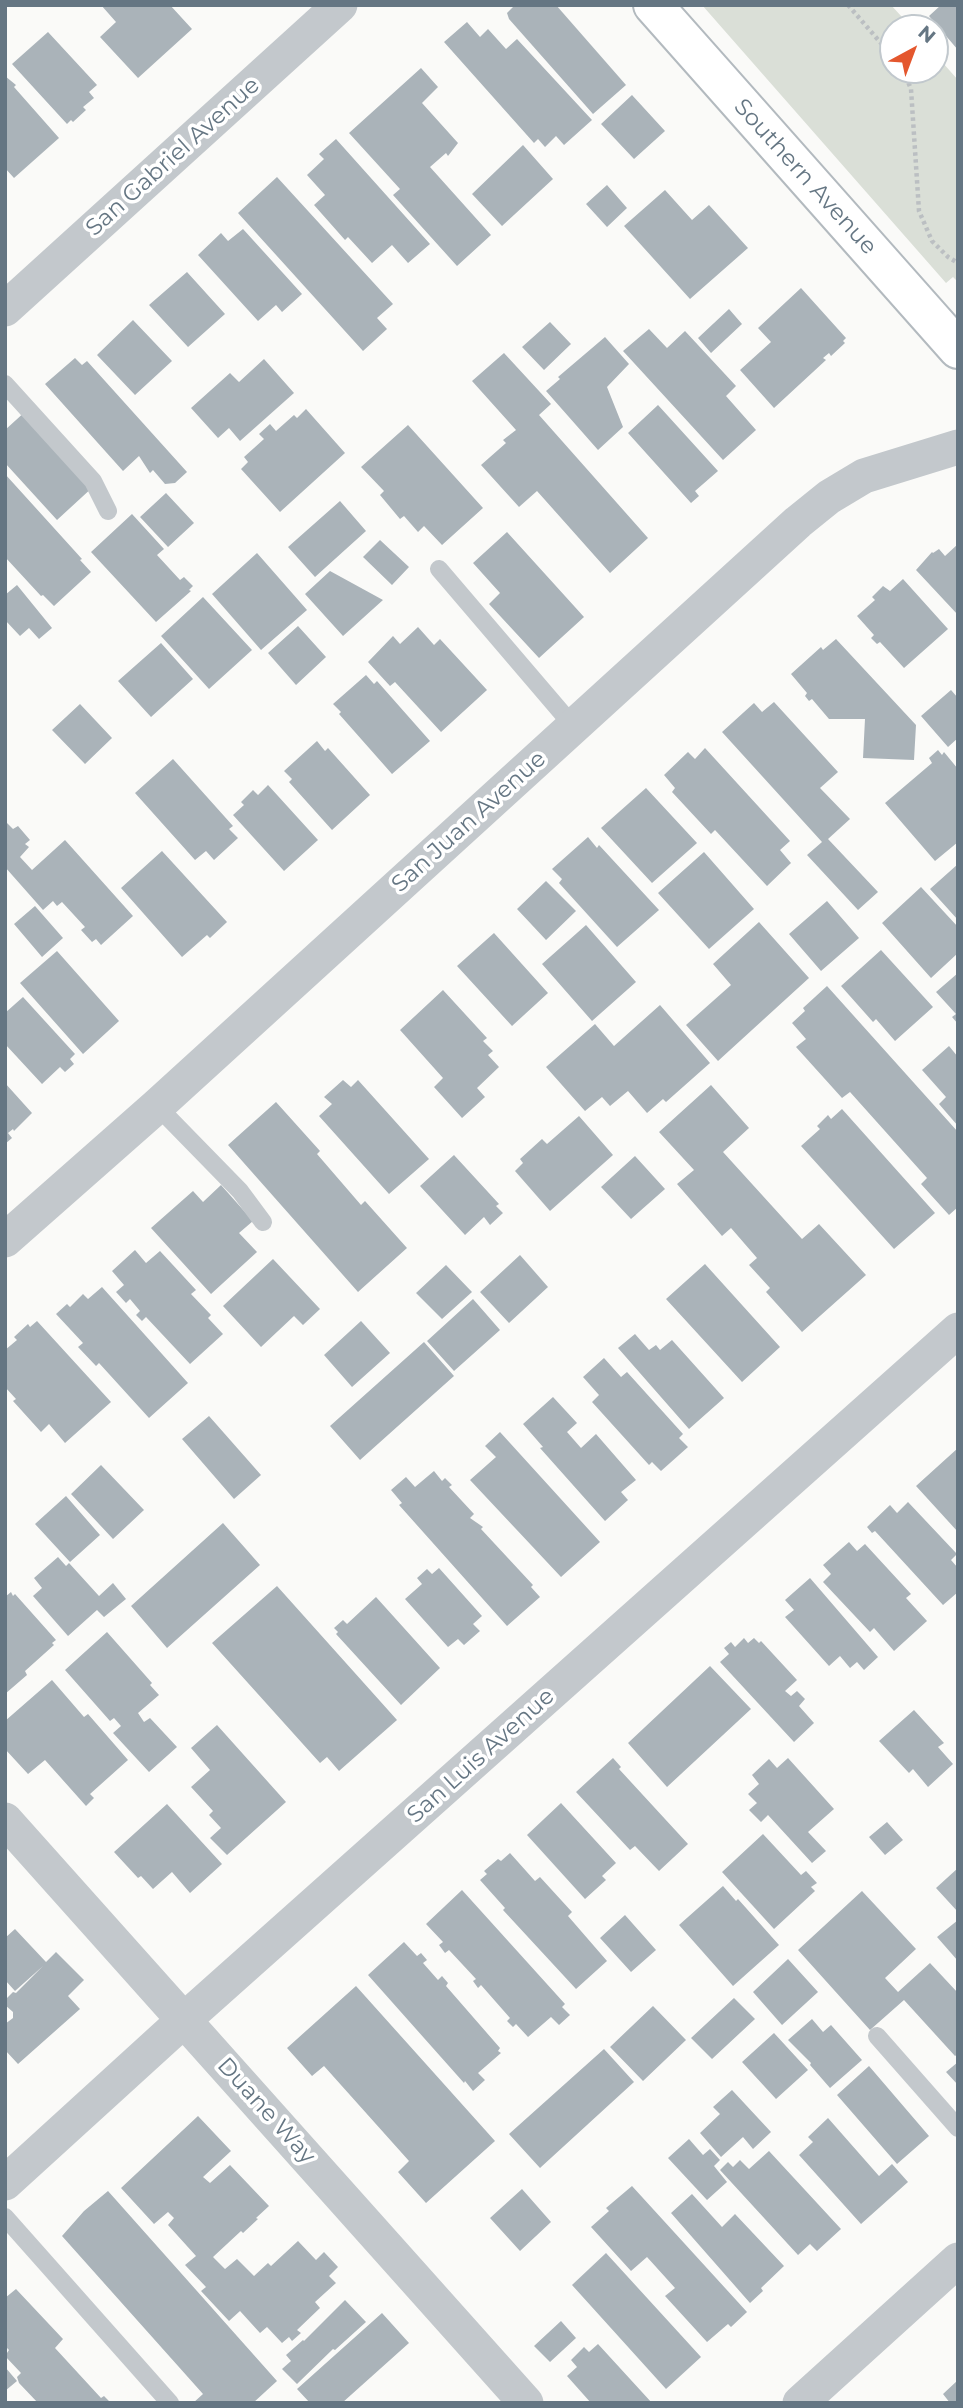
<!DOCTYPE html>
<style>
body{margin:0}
#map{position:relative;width:963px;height:2408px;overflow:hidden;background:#fafaf8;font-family:Montserrat,sans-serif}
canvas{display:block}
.frame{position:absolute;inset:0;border:7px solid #657683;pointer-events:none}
.north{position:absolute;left:879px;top:14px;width:70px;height:70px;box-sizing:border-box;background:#fff;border:2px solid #c1c8cd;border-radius:50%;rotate:41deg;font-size:19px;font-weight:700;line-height:28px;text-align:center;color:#657683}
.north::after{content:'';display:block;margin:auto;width:24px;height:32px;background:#e4572e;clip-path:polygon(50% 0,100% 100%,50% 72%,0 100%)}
</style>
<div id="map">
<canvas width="963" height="2408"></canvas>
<div class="frame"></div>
<div class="north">N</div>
</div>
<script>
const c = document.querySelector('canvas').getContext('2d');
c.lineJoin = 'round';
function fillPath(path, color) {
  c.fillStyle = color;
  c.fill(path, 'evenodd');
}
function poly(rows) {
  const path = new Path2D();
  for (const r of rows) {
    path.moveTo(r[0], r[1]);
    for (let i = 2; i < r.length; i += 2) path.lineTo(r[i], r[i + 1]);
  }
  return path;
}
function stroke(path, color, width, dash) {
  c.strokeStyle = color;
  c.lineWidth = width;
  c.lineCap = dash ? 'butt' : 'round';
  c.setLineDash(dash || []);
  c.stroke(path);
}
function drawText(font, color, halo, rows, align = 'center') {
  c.font = font + ' Montserrat,sans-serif';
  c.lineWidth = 7;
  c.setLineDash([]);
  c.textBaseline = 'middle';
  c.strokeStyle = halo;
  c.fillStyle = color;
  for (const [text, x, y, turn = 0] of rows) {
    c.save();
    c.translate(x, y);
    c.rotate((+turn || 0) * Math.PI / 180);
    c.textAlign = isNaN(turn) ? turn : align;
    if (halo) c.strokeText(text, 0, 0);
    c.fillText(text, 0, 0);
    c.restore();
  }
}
fillPath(poly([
 [702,5,891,5,912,28,893,28,893,70,935,70,935,54,958,80,958,282,953,277,946,283]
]), '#dadfd7');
fillPath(poly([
 [101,5,170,5,192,29,138,78,100,37,116,22],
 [515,5,556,5,626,85,593,114,509,19,507,13],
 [941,5,958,5,958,50,929,16],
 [467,22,480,37,488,29,506,49,517,39,592,120,564,145,556,136,545,147,538,139,534,143,444,42],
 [48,32,97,85,89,92,94,98,83,107,86,110,73,122,71,120,67,124,12,64],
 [421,68,438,87,422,103,458,143,448,156,446,153,430,167,491,235,457,266,393,195,400,189,349,133],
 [5,76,16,85,14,87,59,138,14,178,5,168],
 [632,95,665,131,634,159,601,124],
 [336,139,430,244,408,263,392,245,372,263,348,237,345,240,314,205,325,195,307,175,324,159,319,154],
 [523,145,553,179,502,226,472,194],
 [277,177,393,304,377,318,387,329,363,351,238,213],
 [607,185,627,208,607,227,586,204],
 [665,190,692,220,709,205,748,248,690,299,624,226],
 [243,229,302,294,282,312,276,305,258,321,198,255,221,233,228,241],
 [187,272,225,314,188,347,149,305],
 [801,288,846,338,843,341,845,343,831,356,829,353,823,358,826,360,774,408,740,370,771,342,758,328],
 [729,309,742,324,711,353,698,338],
 [133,320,172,361,135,395,97,355],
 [550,322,571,344,544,370,522,347],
 [649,329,667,348,685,331,736,386,726,396,756,430,723,460,623,351],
 [605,337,629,364,607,387,623,427,598,450,546,391,560,379,558,377],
 [504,353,551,404,539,415,648,538,610,573,537,491,519,507,481,465,506,443,503,440,516,430,472,381],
 [75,358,82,365,87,361,187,472,175,483,165,484,153,470,150,473,139,456,123,471,45,384],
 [264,359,294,393,240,441,229,428,218,438,191,408,230,373,239,382],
 [658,405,718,471,695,491,699,496,691,503,628,433],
 [306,409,345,453,280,512,241,469,248,462,244,457,264,439,259,434,270,424,276,431,294,415,297,418],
 [27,410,94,486,57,520,5,463,5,430],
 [408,425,483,508,442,545,424,526,418,532,404,516,400,519,380,495,384,491,361,467],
 [5,474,82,559,80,560,91,572,54,606,43,595,41,596,5,557],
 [166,493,194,523,168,547,140,517],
 [340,501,366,531,315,577,288,547],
 [132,514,164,549,157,555,180,580,184,577,193,586,189,590,191,591,156,622,91,552],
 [507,532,584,617,539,658,489,604,500,593,473,563],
 [380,540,409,567,392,585,363,557],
 [958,544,958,615,916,570,932,552,933,553,939,549,945,556],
 [257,553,307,610,261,650,212,594],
 [330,571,383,600,343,636,305,594],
 [903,579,948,629,904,668,880,642,877,644,871,638,874,635,857,616,875,600,872,597,883,586,890,591],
 [17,585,52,628,39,639,29,628,20,636,5,620,5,595],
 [203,597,252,650,209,689,161,636],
 [298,626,326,657,296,685,268,653],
 [418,627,434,645,440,639,487,690,441,732,395,682,390,686,368,662,393,636,400,644],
 [836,639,916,725,914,760,863,758,865,719,829,719,812,699,809,701,805,696,807,693,791,674,821,647,823,650],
 [161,643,193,679,151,717,118,681],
 [366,675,374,684,377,681,430,741,392,774,339,714,341,712,333,704],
 [951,690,958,698,958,738,948,747,921,716],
 [774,702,838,772,820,788,850,819,828,839,878,892,858,910,807,855,822,842,722,732,754,703,762,712],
 [80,704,112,738,85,764,52,730],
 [317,741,325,751,328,748,370,795,332,830,289,782,292,779,284,771],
 [705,748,790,841,780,850,791,863,767,886,715,830,711,834,672,792,675,788,664,775,688,752,695,759],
 [938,750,942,755,944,752,958,769,958,842,935,861,885,803,932,763,929,758],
 [173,759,233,826,229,829,238,838,214,860,206,851,195,860,135,793],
 [268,785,318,840,284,871,233,815,244,805,241,802,253,790,258,795],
 [646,788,697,843,652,883,601,828],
 [5,821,13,829,18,826,30,840,25,844,29,847,20,857,32,870,65,840,133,916,101,945,96,939,92,942,81,930,85,927,62,902,57,906,53,901,43,910,5,867],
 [588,837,597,848,599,845,659,910,617,947,559,883,562,879,552,869],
 [162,851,227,922,210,938,207,935,182,957,121,888],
 [704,852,754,909,709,949,658,893],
 [958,864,958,920,930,889],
 [546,881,576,911,546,940,517,909],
 [921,887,958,927,958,953,931,978,882,923],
 [827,901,859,938,821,971,789,934],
 [35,906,63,938,42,957,14,924],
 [759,922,809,978,718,1061,686,1025,731,985,713,964],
 [586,925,636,982,592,1021,542,964],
 [494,933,548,993,512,1026,457,966],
 [881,950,933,1007,895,1041,876,1019,873,1022,841,986],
 [57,951,119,1021,83,1054,20,983],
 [958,973,958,1024,952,1017,956,1014,936,992],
 [827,986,958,1132,958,1207,949,1215,921,1184,927,1178,850,1092,842,1098,796,1047,806,1039,792,1023,805,1011,803,1008],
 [443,990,487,1038,483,1041,493,1051,488,1055,499,1067,477,1088,485,1097,462,1118,434,1087,443,1078,400,1030],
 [23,997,75,1054,70,1059,74,1064,65,1072,60,1067,42,1084,5,1044,5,1013],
 [660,1005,710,1063,666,1102,663,1099,647,1113,628,1091,610,1106,602,1097,585,1111,546,1067,595,1024,614,1046],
 [949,1046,958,1057,958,1126,939,1104,946,1097,922,1070],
 [343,1080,351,1087,358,1080,429,1159,389,1194,319,1116,332,1104,324,1097],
 [5,1083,32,1113,14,1131,13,1129,8,1133,12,1138,5,1144],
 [711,1085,749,1128,723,1152,802,1239,819,1224,866,1275,802,1332,766,1292,770,1288,749,1265,757,1258,731,1228,722,1236,677,1184,694,1170,659,1132],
 [276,1102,320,1151,317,1154,361,1205,365,1201,407,1248,358,1292,228,1145],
 [842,1109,935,1213,894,1249,801,1146,820,1129,817,1126,828,1115,831,1119],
 [579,1116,613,1155,550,1211,515,1171,523,1163,520,1159,542,1139,547,1144],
 [454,1155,499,1204,496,1206,503,1213,490,1225,484,1217,465,1235,420,1186],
 [635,1156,665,1189,631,1219,601,1187],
 [221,1185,253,1221,239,1233,257,1252,211,1294,151,1228,193,1191,203,1202],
 [135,1250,146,1263,160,1251,196,1290,191,1294,211,1315,208,1318,223,1334,190,1364,146,1317,142,1321,136,1315,140,1311,130,1299,126,1303,116,1292,124,1285,112,1271],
 [520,1255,548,1287,509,1323,480,1292],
 [273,1259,320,1309,303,1325,294,1316,261,1347,223,1306],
 [705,1264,780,1347,742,1382,666,1299],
 [446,1265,472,1292,442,1319,416,1293],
 [102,1287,188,1383,149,1418,99,1363,96,1366,78,1347,83,1343,56,1314,67,1304,70,1307,83,1294,88,1299],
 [473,1299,500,1330,454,1371,427,1341],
 [37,1321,111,1402,65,1443,49,1424,41,1432,13,1401,16,1399,5,1387,5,1350,17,1340,14,1337,28,1324,30,1327],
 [361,1321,390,1353,352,1387,324,1355],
 [635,1334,649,1350,656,1345,660,1350,672,1340,724,1398,689,1429,618,1348],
 [424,1342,454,1376,360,1460,330,1426],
 [604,1358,621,1377,627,1372,683,1434,679,1438,688,1447,661,1471,652,1462,649,1465,592,1402,599,1395,583,1377],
 [553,1397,577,1423,567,1432,581,1448,596,1434,636,1480,621,1492,628,1500,605,1521,540,1448,543,1447,523,1424],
 [209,1416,261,1475,234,1499,182,1439],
 [500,1432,600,1542,561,1577,470,1480,496,1457,485,1446],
 [958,1448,958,1532,916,1486],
 [101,1465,144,1510,113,1539,71,1494],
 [434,1471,442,1481,445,1478,452,1485,449,1487,474,1514,470,1518,483,1527,481,1529,533,1585,531,1587,540,1597,507,1626,399,1505,402,1503,391,1490,406,1477,415,1487],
 [66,1496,100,1535,70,1562,35,1524],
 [908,1502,957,1554,951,1560,958,1568,958,1592,943,1605,875,1531,872,1533,867,1527,890,1505,897,1513],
 [223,1523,260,1565,167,1648,131,1606],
 [849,1542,857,1551,865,1544,911,1594,906,1598,927,1621,894,1651,874,1628,870,1632,823,1582,831,1574,823,1565],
 [58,1557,66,1566,69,1563,99,1596,113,1583,126,1599,104,1617,97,1610,68,1636,33,1596,42,1588,34,1578],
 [439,1568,482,1616,473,1624,480,1631,464,1645,458,1639,448,1647,405,1599,422,1584,417,1578,427,1569,432,1574],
 [810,1578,878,1657,864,1670,857,1662,850,1668,840,1656,829,1666,785,1617,794,1610,785,1600],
 [277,1586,397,1720,339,1771,327,1757,320,1763,212,1643],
 [11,1592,13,1596,15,1594,56,1640,52,1643,54,1645,25,1671,27,1675,5,1694,5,1597],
 [376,1597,440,1668,401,1705,336,1634,338,1632,334,1628,343,1620,347,1624],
 [107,1632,152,1683,150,1685,159,1695,138,1713,144,1722,150,1718,177,1747,149,1772,113,1733,121,1726,114,1718,110,1721,65,1670],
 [744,1638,748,1643,754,1638,759,1643,761,1641,797,1680,785,1691,791,1696,797,1691,805,1699,799,1706,814,1723,794,1742,720,1662,729,1654,724,1648,731,1642,735,1647],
 [710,1666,751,1709,667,1787,628,1743],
 [52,1680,84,1717,88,1714,128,1760,90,1794,94,1798,86,1806,45,1760,28,1774,5,1749,5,1721],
 [914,1710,944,1743,938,1747,953,1764,928,1787,913,1769,909,1773,879,1741],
 [217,1725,286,1802,227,1855,210,1838,221,1828,209,1815,213,1811,191,1787,210,1770,191,1748],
 [613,1758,621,1767,619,1769,688,1844,659,1871,635,1846,630,1850,576,1792],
 [788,1758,834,1809,808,1832,826,1851,812,1863,768,1815,761,1822,749,1810,757,1803,748,1794,759,1784,752,1775,769,1759,777,1768],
 [561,1803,616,1863,602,1876,606,1880,585,1899,527,1835],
 [167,1804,222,1864,190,1893,172,1872,153,1889,141,1876,138,1878,114,1852],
 [887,1822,903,1840,885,1855,869,1837],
 [763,1834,801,1875,806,1871,817,1883,811,1887,815,1891,774,1929,722,1872],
 [510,1853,535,1881,540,1877,572,1912,568,1916,607,1961,576,1989,503,1910,505,1908,480,1880,487,1874,484,1871,498,1859,501,1861],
 [958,1868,958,1912,936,1888],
 [723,1886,736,1901,738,1899,779,1945,733,1986,679,1925],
 [462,1890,565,2004,562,2007,570,2015,559,2025,551,2017,528,2037,516,2024,513,2027,507,2021,510,2018,481,1985,478,1988,473,1981,476,1979,449,1950,445,1953,439,1945,443,1942,426,1924],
 [862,1891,916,1949,885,1978,898,1992,930,1963,958,1993,958,2054,955,2056,904,2000,870,2030,798,1950],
 [625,1915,656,1950,631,1972,600,1938],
 [958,1920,958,1961,937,1937],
 [15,1929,46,1962,56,1952,84,1980,68,1996,80,2009,18,2064,5,2050,5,2024,13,2018,13,2012,5,2005,5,2000,13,1992,16,1993,43,1966,15,1991,5,1980,5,1938],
 [404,1942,417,1956,421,1953,427,1960,423,1963,438,1980,442,1976,448,1983,446,1986,500,2048,498,2051,501,2053,478,2073,485,2080,473,2091,465,2081,464,2083,368,1975],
 [788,1959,818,1992,782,2025,753,1992],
 [356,1986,495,2141,426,2203,398,2172,409,2161,324,2066,312,2076,287,2048],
 [734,1998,755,2019,712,2059,691,2038],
 [653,2006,686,2040,643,2081,610,2047],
 [812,2019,823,2032,831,2025,862,2060,830,2088,810,2065,811,2063,788,2040],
 [774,2033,808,2070,776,2099,742,2062],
 [604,2049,634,2082,540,2168,509,2134],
 [958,2062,958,2085,946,2072],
 [869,2066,929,2136,897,2164,837,2095],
 [732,2090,771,2132,753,2149,743,2137,721,2157,700,2133,720,2114,713,2107],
 [198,2116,231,2151,203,2177,210,2183,230,2165,269,2206,256,2218,258,2219,243,2233,241,2231,213,2257,225,2269,237,2259,254,2276,268,2263,271,2266,298,2241,316,2260,324,2252,338,2267,329,2276,336,2283,315,2302,320,2308,297,2330,301,2333,292,2341,289,2337,282,2343,267,2327,260,2333,240,2311,229,2321,201,2291,206,2287,185,2265,196,2256,168,2225,174,2218,168,2212,154,2224,121,2188],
 [828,2118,879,2176,892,2164,908,2182,861,2224,799,2155,813,2142,808,2137],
 [689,2139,703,2155,710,2149,720,2160,714,2166,727,2182,707,2200,668,2158],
 [769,2151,841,2229,817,2251,810,2244,798,2255,720,2170,728,2162,733,2167,740,2160,749,2169],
 [632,2186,747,2312,731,2327,728,2324,707,2342,665,2296,675,2288,647,2257,631,2271,591,2227,609,2211,606,2208],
 [522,2189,551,2222,520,2251,490,2218],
 [108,2191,277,2381,253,2403,193,2403,203,2394,62,2236,84,2211],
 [692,2194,722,2227,735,2214,784,2266,761,2288,763,2291,750,2303,671,2213],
 [606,2253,701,2357,666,2389,572,2285],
 [16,2289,63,2339,55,2348,101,2398,104,2396,111,2403,38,2403,19,2383,17,2377,21,2373,5,2356,9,2350,5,2346,5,2298],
 [345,2300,366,2322,335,2350,333,2349,297,2384,282,2369,291,2361,286,2355,303,2340,304,2341],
 [382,2313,409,2343,342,2403,310,2403,297,2389],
 [561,2321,576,2338,550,2362,534,2346],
 [598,2344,652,2403,591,2403,567,2376,577,2367,571,2360,584,2347,589,2352],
 [5,2367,17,2381,5,2391],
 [958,2380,958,2403,950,2403,943,2394]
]), '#aab3b9');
const secondary = poly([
 [653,5,958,349]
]);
stroke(secondary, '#b3babf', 42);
stroke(poly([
 [848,5,893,57],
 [903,70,911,89,919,211,932,241,948,257,958,263]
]), '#bbbfc2', 4.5, [3.5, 3.5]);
stroke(poly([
 [5,384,93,481,108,511],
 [439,569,574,727],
 [157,1106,240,1191,263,1222],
 [877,2036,958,2128],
 [5,2217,170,2403]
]), '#c3c8cc', 18);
stroke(poly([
 [5,309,340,5],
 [5,1240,157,1106,798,522,829,497,864,476,958,447],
 [5,1820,526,2403],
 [5,2183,184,2020,958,1330],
 [800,2403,958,2260]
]), '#c3c8cc', 35);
stroke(secondary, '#fff', 38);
drawText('23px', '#657683', '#fff', [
 ["San Gabriel Avenue",173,157,-42],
 ["Southern Avenue",805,177,48],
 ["San Juan Avenue",469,822,-42],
 ["San Luis Avenue",481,1756,-42],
 ["Duane Way",266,2111,48]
]);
</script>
